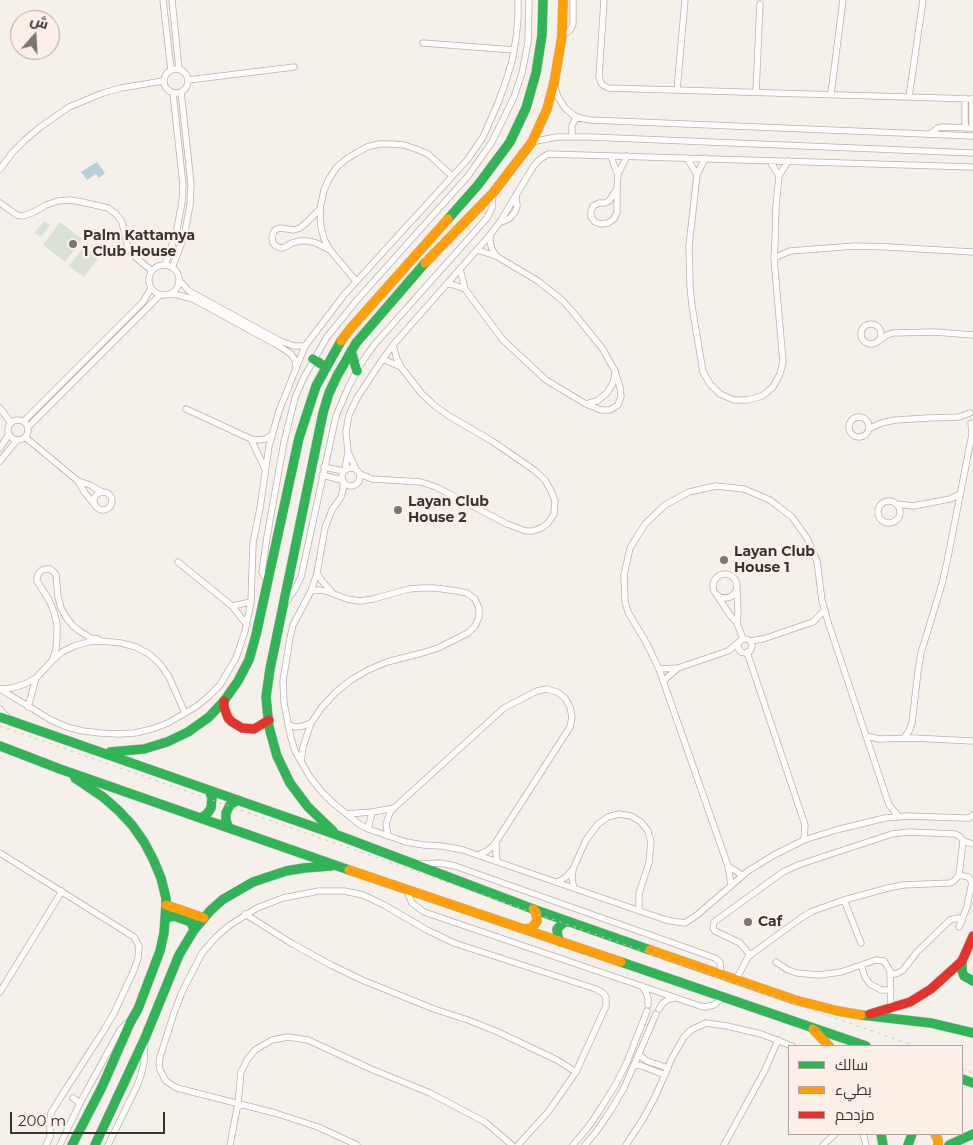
<!DOCTYPE html>
<meta charset="utf-8">
<style>
body{margin:0}
#map{position:relative;width:973px;height:1145px;overflow:hidden;background:#f6f0eb;font-family:Montserrat,Cairo,sans-serif}
canvas{display:block}
.legend{position:absolute;left:788px;top:1045px;width:175px;height:90px;box-sizing:border-box;background:#fbefe7;border:1px solid #ada49e;margin:0;padding:6px 9px;list-style:none;font-size:15px;color:#393431}
.legend li{display:flex;align-items:center;gap:10px;height:25px}
.legend b{width:25px;border:1px solid #ada49e}
.north{position:absolute;left:10px;top:10px;width:50px;height:50px;box-sizing:border-box;background:#fbefe7;border:1px solid #ada49e;border-radius:50%;rotate:19deg;font-size:14px;font-weight:700;line-height:20px;text-align:center;color:#393431}
.north::after{content:'';display:block;margin:auto;width:18px;height:22px;background:#7b7672;clip-path:polygon(50% 0,100% 100%,50% 72%,0 100%)}
.scale{position:absolute;left:10px;top:1112px;width:155px;height:22px;box-sizing:border-box;border:2px solid #393431;border-top:0;padding-left:6px;font-size:15px;line-height:18px;white-space:nowrap;color:#393431;-webkit-text-stroke:4px #fbefe7;paint-order:stroke}
</style>
<div id="map">
<canvas width="973" height="1145"></canvas>
<ul class="legend">
<li><b style="height:6px;background:#30b455"></b>سالك</li>
<li><b style="height:6px;background:#ff9f0a"></b>بطيء</li>
<li><b style="height:6px;background:#e5322d"></b>مزدحم</li>
</ul>
<div class="north">ش</div>
<div class="scale">200 m</div>
</div>
<script>
const c = document.querySelector('canvas').getContext('2d');
c.lineJoin = 'round';
function fillPath(path, color) {
  c.fillStyle = color;
  c.fill(path, 'evenodd');
}
function poly(rows) {
  const path = new Path2D();
  for (const r of rows) {
    if (r.length === 3) {
      path.moveTo(r[0] + r[2], r[1]);
      path.arc(r[0], r[1], r[2], 0, 2 * Math.PI);
      continue;
    }
    path.moveTo(r[0], r[1]);
    for (let i = 2; i < r.length; i += 2) path.lineTo(r[i], r[i + 1]);
  }
  return path;
}
function stroke(path, color, width, dash) {
  c.strokeStyle = color;
  c.lineWidth = width;
  c.lineCap = dash ? 'butt' : 'round';
  c.setLineDash(dash || []);
  c.stroke(path);
}
function drawText(font, color, halo, rows, align = 'center') {
  c.font = font + ' Montserrat,sans-serif';
  c.lineWidth = 5;
  c.setLineDash([]);
  c.textBaseline = 'middle';
  c.strokeStyle = halo;
  c.fillStyle = color;
  for (const [text, x, y, turn = 0] of rows) {
    c.save();
    c.translate(x, y);
    c.rotate((+turn || 0) * Math.PI / 180);
    c.textAlign = isNaN(turn) ? turn : align;
    if (halo) c.strokeText(text, 0, 0);
    c.fillText(text, 0, 0);
    c.restore();
  }
}
fillPath(poly([
 [44,221,50,225,41,237,35,233],
 [60,222,82,239,65,262,43,245],
 [84,246,99,257,84,277,69,266]
]), '#d9e0d4');
fillPath(poly([
 [97,162,105,173,99,178,96,174,87,180,81,172]
]), '#b7d0d7');
const street = poly([
 [163,0,171,70],
 [172,0,179,69],
 [604,0,599,77,601,83,603,85,608,88,973,99],
 [562,36,570,30,573,24,573,0],
 [423,43,514,50],
 [176,81,12],
 [188,80,294,67],
 [554,84,558,97,565,108,576,117,590,120,973,136],
 [677,90,685,0],
 [756,92,760,4],
 [831,94,843,0],
 [909,97,923,0],
 [965,98,965,128],
 [972,99,972,128],
 [930,134,938,128,942,127,973,128],
 [572,137,572,126,576,117],
 [532,142,556,137,590,137,973,153],
 [611,156,615,168,618,174],
 [687,158,697,175],
 [705,158,697,175,689,246,690,286,692,306,703,372,710,384,720,394,734,400,748,400,762,396,773,387,780,374,783,362,774,258,775,243,776,206,779,176,788,161],
 [770,161,779,176],
 [0,169,12,153,25,140,39,128,69,107,103,93,121,88,163,81],
 [617,189,609,201,605,203,599,203,593,206,591,211,591,217,595,222,601,224,608,223,614,219,617,212,617,189,618,174,627,156],
 [0,203,17,215,22,216,32,213,46,205,58,201,70,200,82,202,108,208,116,214,122,222,127,244,133,255,152,271],
 [320,209,306,223,300,228,294,230,280,228,275,230,273,234,272,238,273,243,276,246,281,248,285,247,292,243,300,241,308,241,316,243,330,250],
 [500,222,504,221,510,218,515,212,517,206,516,195],
 [490,235,490,242,492,249,496,256],
 [774,258,790,251,855,246,888,247,973,252],
 [165,265,176,234,182,202,183,185,173,93],
 [164,280,15],
 [172,268,184,237,190,205,191,184,181,92],
 [460,269,465,289,503,340,546,380,586,404,601,410,610,410,618,405,621,396,620,387,615,371,602,348,572,311,562,300,538,281,496,256,477,250],
 [179,280,189,291,196,295,280,341,294,346,305,346],
 [356,281,330,250,324,239,321,227,320,209,324,190,329,179,336,168,345,160,356,153,367,147,379,144,392,144,404,145,416,149,428,154,452,176],
 [447,284,454,285,465,289],
 [170,294,178,295,193,299,279,346,291,354,295,360,296,367],
 [871,334,10],
 [880,340,887,335,893,333,935,332,973,335],
 [383,359,401,367],
 [586,404,597,401,607,393,613,383,615,373],
 [0,408,11,423],
 [186,409,251,439,258,440,265,439,272,435],
 [859,427,10],
 [18,430,10],
 [24,421,143,302,151,288],
 [28,427,160,295],
 [869,429,881,423,896,420,928,418,959,417,970,413],
 [25,437,78,481,85,493,94,504],
 [251,439,265,469],
 [0,448,9,434],
 [348,452,356,469],
 [0,461,17,440],
 [324,467,343,471],
 [351,477,9],
 [345,469,348,452,346,432,349,415,357,398,380,363,393,345,490,235,500,222,533,167,539,160,548,154,973,167],
 [360,474,372,479,421,482,436,487,507,524,526,531,533,531,541,528,548,523,554,514,555,501,551,491,545,480,534,470,492,441,449,416,435,406,422,394,401,367,397,359,393,345],
 [322,475,342,480],
 [78,481,90,485,102,492],
 [343,482,343,490,341,497,332,510,325,528,317,573,311,591,293,625,290,638,283,681,284,703,291,738,295,751,310,777,321,791,333,803,359,824,368,829,406,842,424,845,442,846,463,850,663,919,671,921,685,923,697,915,748,871,774,855,804,840,836,830,885,818,907,816,964,818,969,818,973,815],
 [103,501,9],
 [889,512,11],
 [897,504,913,506,950,499,960,494],
 [178,562,232,606,247,625],
 [317,573,322,581,331,591],
 [725,586,12],
 [268,580,264,576,262,572,267,537,284,442,295,398,304,377,327,337,357,300,468,176,492,142,514,97,522,73,528,42,529,0],
 [737,590,738,613,737,623],
 [718,597,730,615,737,623,743,639],
 [285,604,295,589,301,577,336,416,349,386,360,365,374,345,487,218,492,208,493,194],
 [232,606,251,602],
 [745,646,7],
 [750,641,763,639,813,622,825,610],
 [747,652,805,825,804,840],
 [52,661,56,649,57,636,57,624,54,612,49,600,37,581,37,577,39,573,42,570,46,569,50,569,54,572,56,575,58,597,61,608,66,617,73,626,81,632,91,638,98,639],
 [659,669,678,668,728,651,739,642],
 [663,681,678,668],
 [0,689,51,720,67,727,83,731,100,733,118,734,135,733,152,729,168,723,197,706,209,696,220,685,236,658,245,631,251,602,253,543,260,508,269,446,279,411,305,346,344,295,468,159,483,137,498,103,506,81,512,61,516,39,518,18,518,0],
 [0,689,12,688,25,684,36,678,52,661,62,652,74,646,88,642,101,641,121,643,136,647,149,654,160,664,169,677,185,713],
 [28,707,36,678],
 [0,709,9,719],
 [288,725,296,727,303,726,311,723],
 [866,736,879,739,912,738,973,741],
 [904,738,909,731,912,723,918,671,921,653,942,584,947,562,972,434,971,423],
 [301,762,303,747,311,723,322,707,336,692,351,680,368,670,387,662,422,653,438,648,468,633,475,626,479,617,479,608,475,599,467,593,457,591,435,588,422,588,409,589,373,599,360,601,347,599,326,591,318,590,311,591],
 [347,814,372,812,394,808],
 [368,829,372,812],
 [388,836,386,824,390,812,394,808,504,708,537,691,547,689,557,692,565,698,570,707,572,717,570,727,494,845,487,851,478,855],
 [963,841,973,844],
 [496,843,496,853,497,861],
 [0,853,134,937,139,946,138,958,134,970,114,1013,104,1030,64,1092,51,1113,50,1120,50,1137,46,1145],
 [418,864,440,863,455,866,715,958,720,962,721,975],
 [728,866,742,875],
 [573,869,572,879,574,888],
 [959,875,968,877,970,879,972,882,967,907,959,927],
 [558,882,566,877,573,869,586,840,598,824,608,817,619,814,631,816,641,822,648,831,651,842,649,863,639,893,639,911],
 [731,884,728,866,659,669,647,644,628,612,625,602,624,575,630,548,645,524,665,505,689,492,716,486,744,489,770,500,792,517,807,538,817,561,822,601,829,625,889,805,899,817],
 [406,889,412,903,424,912,700,1006,705,1007,714,1005,723,997],
 [844,900,861,943],
 [245,914,291,943,331,965,362,980,434,1009,468,1020,498,1032,557,1060,576,1072],
 [776,962,788,970,797,973,819,975,841,972,876,960,884,961,886,964,890,971,891,1008],
 [861,965,865,977,870,984,881,990,891,990],
 [890,975,898,973,903,970,917,952,950,920,958,918,962,921],
 [736,980,748,957,753,953,801,918,813,911,844,900,888,888,903,885,950,883,954,881,959,875,963,841,962,839,959,836,955,834,909,832,892,834,798,865,783,872,714,922,713,928,715,931,740,943,750,955],
 [642,986,646,992,648,999,648,1005],
 [0,992,62,891],
 [659,1009,663,1003,669,999,675,998],
 [639,1055,647,1061,668,1068],
 [635,1065,642,1066,665,1075],
 [73,1098,80,1103],
 [863,1134,866,1145],
 [60,1145,80,1103,120,1030,127,1023,130,1023],
 [108,1145,137,1086,141,1075,144,1062,145,1042],
 [230,1145,238,1103,241,1072,247,1060,255,1050,272,1040,288,1037,308,1040,371,1069,430,1093,485,1122,512,1145],
 [357,1145,318,1127,275,1113,177,1088,166,1081,160,1070,159,1064,160,1057,174,1013,182,992,202,953,216,937,230,925,257,908,283,898,319,891,344,891,363,895,384,905,427,930,454,943,596,989,603,993,606,997,606,1006,576,1072,548,1112,518,1145],
 [573,1145,589,1126,603,1105,616,1084,627,1062,647,1011],
 [585,1145,596,1132,611,1110,624,1088,656,1014],
 [626,1145,643,1119,655,1097,672,1058,684,1037,691,1030,706,1023,727,1026,761,1034,792,1046],
 [724,1145,765,1070,778,1040],
 [823,1145,835,1134]
]);
const fast = poly([
 [448,219,478,185,510,142,526,108,536,73,542,35,543,0],
 [351,351,357,371],
 [313,359,326,367],
 [0,717,340,836,533,909,650,950],
 [0,746,60,769,349,870],
 [110,752,144,749,167,742,188,732,209,717,224,701,238,681,249,660,256,635,299,438,316,386,341,341],
 [201,818,207,814,211,808,212,798,209,790],
 [229,828,226,821,226,813,230,805,238,800],
 [333,831,308,807,290,783,277,756,269,727,266,697,270,669,323,413,329,393,337,376,356,343,425,263],
 [165,918,174,916,191,922,194,930],
 [561,942,558,938,557,929,564,922,568,922],
 [962,961,962,971,964,976,973,981],
 [621,962,866,1046],
 [861,1015,931,1023,973,1033],
 [962,1079,973,1083],
 [881,1134,883,1145],
 [72,1145,102,1087,130,1023,138,1009,160,951,164,933,166,905,166,898,161,878,153,859,144,842,132,825,118,810,103,797,75,778],
 [95,1145,145,1038,179,955,194,930,210,911,222,900,253,882,286,871,304,868,331,866],
 [908,1145,912,1134],
 [949,1145,973,1134]
]);
const slow = poly([
 [425,263,493,193,532,142,547,109,554,83,562,36,563,0],
 [341,341,350,329,448,219],
 [349,870,621,962],
 [166,905,204,918],
 [524,929,532,928,537,921,536,912,533,909],
 [650,950,795,1000,838,1011,861,1015],
 [813,1029,829,1046],
 [935,1134,938,1140,938,1145]
]);
const jam = poly([
 [224,701,224,707,228,718,232,722,242,728,254,729,269,720],
 [870,1014,910,1002,931,989,962,961,973,936]
]);
stroke(street, '#b7b2af', 7);
stroke(fast, '#b7b2af', 10);
stroke(slow, '#b7b2af', 10);
stroke(jam, '#b7b2af', 10);
stroke(street, '#fefdfc', 5.5);
stroke(fast, '#30b455', 9);
stroke(slow, '#ff9f0a', 9);
stroke(jam, '#e5322d', 9);
stroke(poly([
 [0,726,915,1046],
 [962,1069,973,1073]
]), '#c8c6c5', 1, [2.5, 5]);
for (const [x, y, r, color] of [
 [73,244,5,"#7b7672"],
 [398,510,5,"#7b7672"],
 [724,560,5,"#7b7672"],
 [748,922,5,"#7b7672"]
]) {
  const dot = new Path2D();
  dot.arc(x, y, r, 0, 2 * Math.PI);
  c.fillStyle = color;
  c.fill(dot);
  stroke(dot, '#fbefe7', 2);
}
drawText('bold 14px', '#393431', '#fbefe7', [
 ["Palm Kattamya",83,236],
 ["1 Club House",83,252],
 ["Layan Club",408,502],
 ["House 2",408,518],
 ["Layan Club",734,552],
 ["House 1",734,568],
 ["Caf",758,922]
], 'left');
</script>
